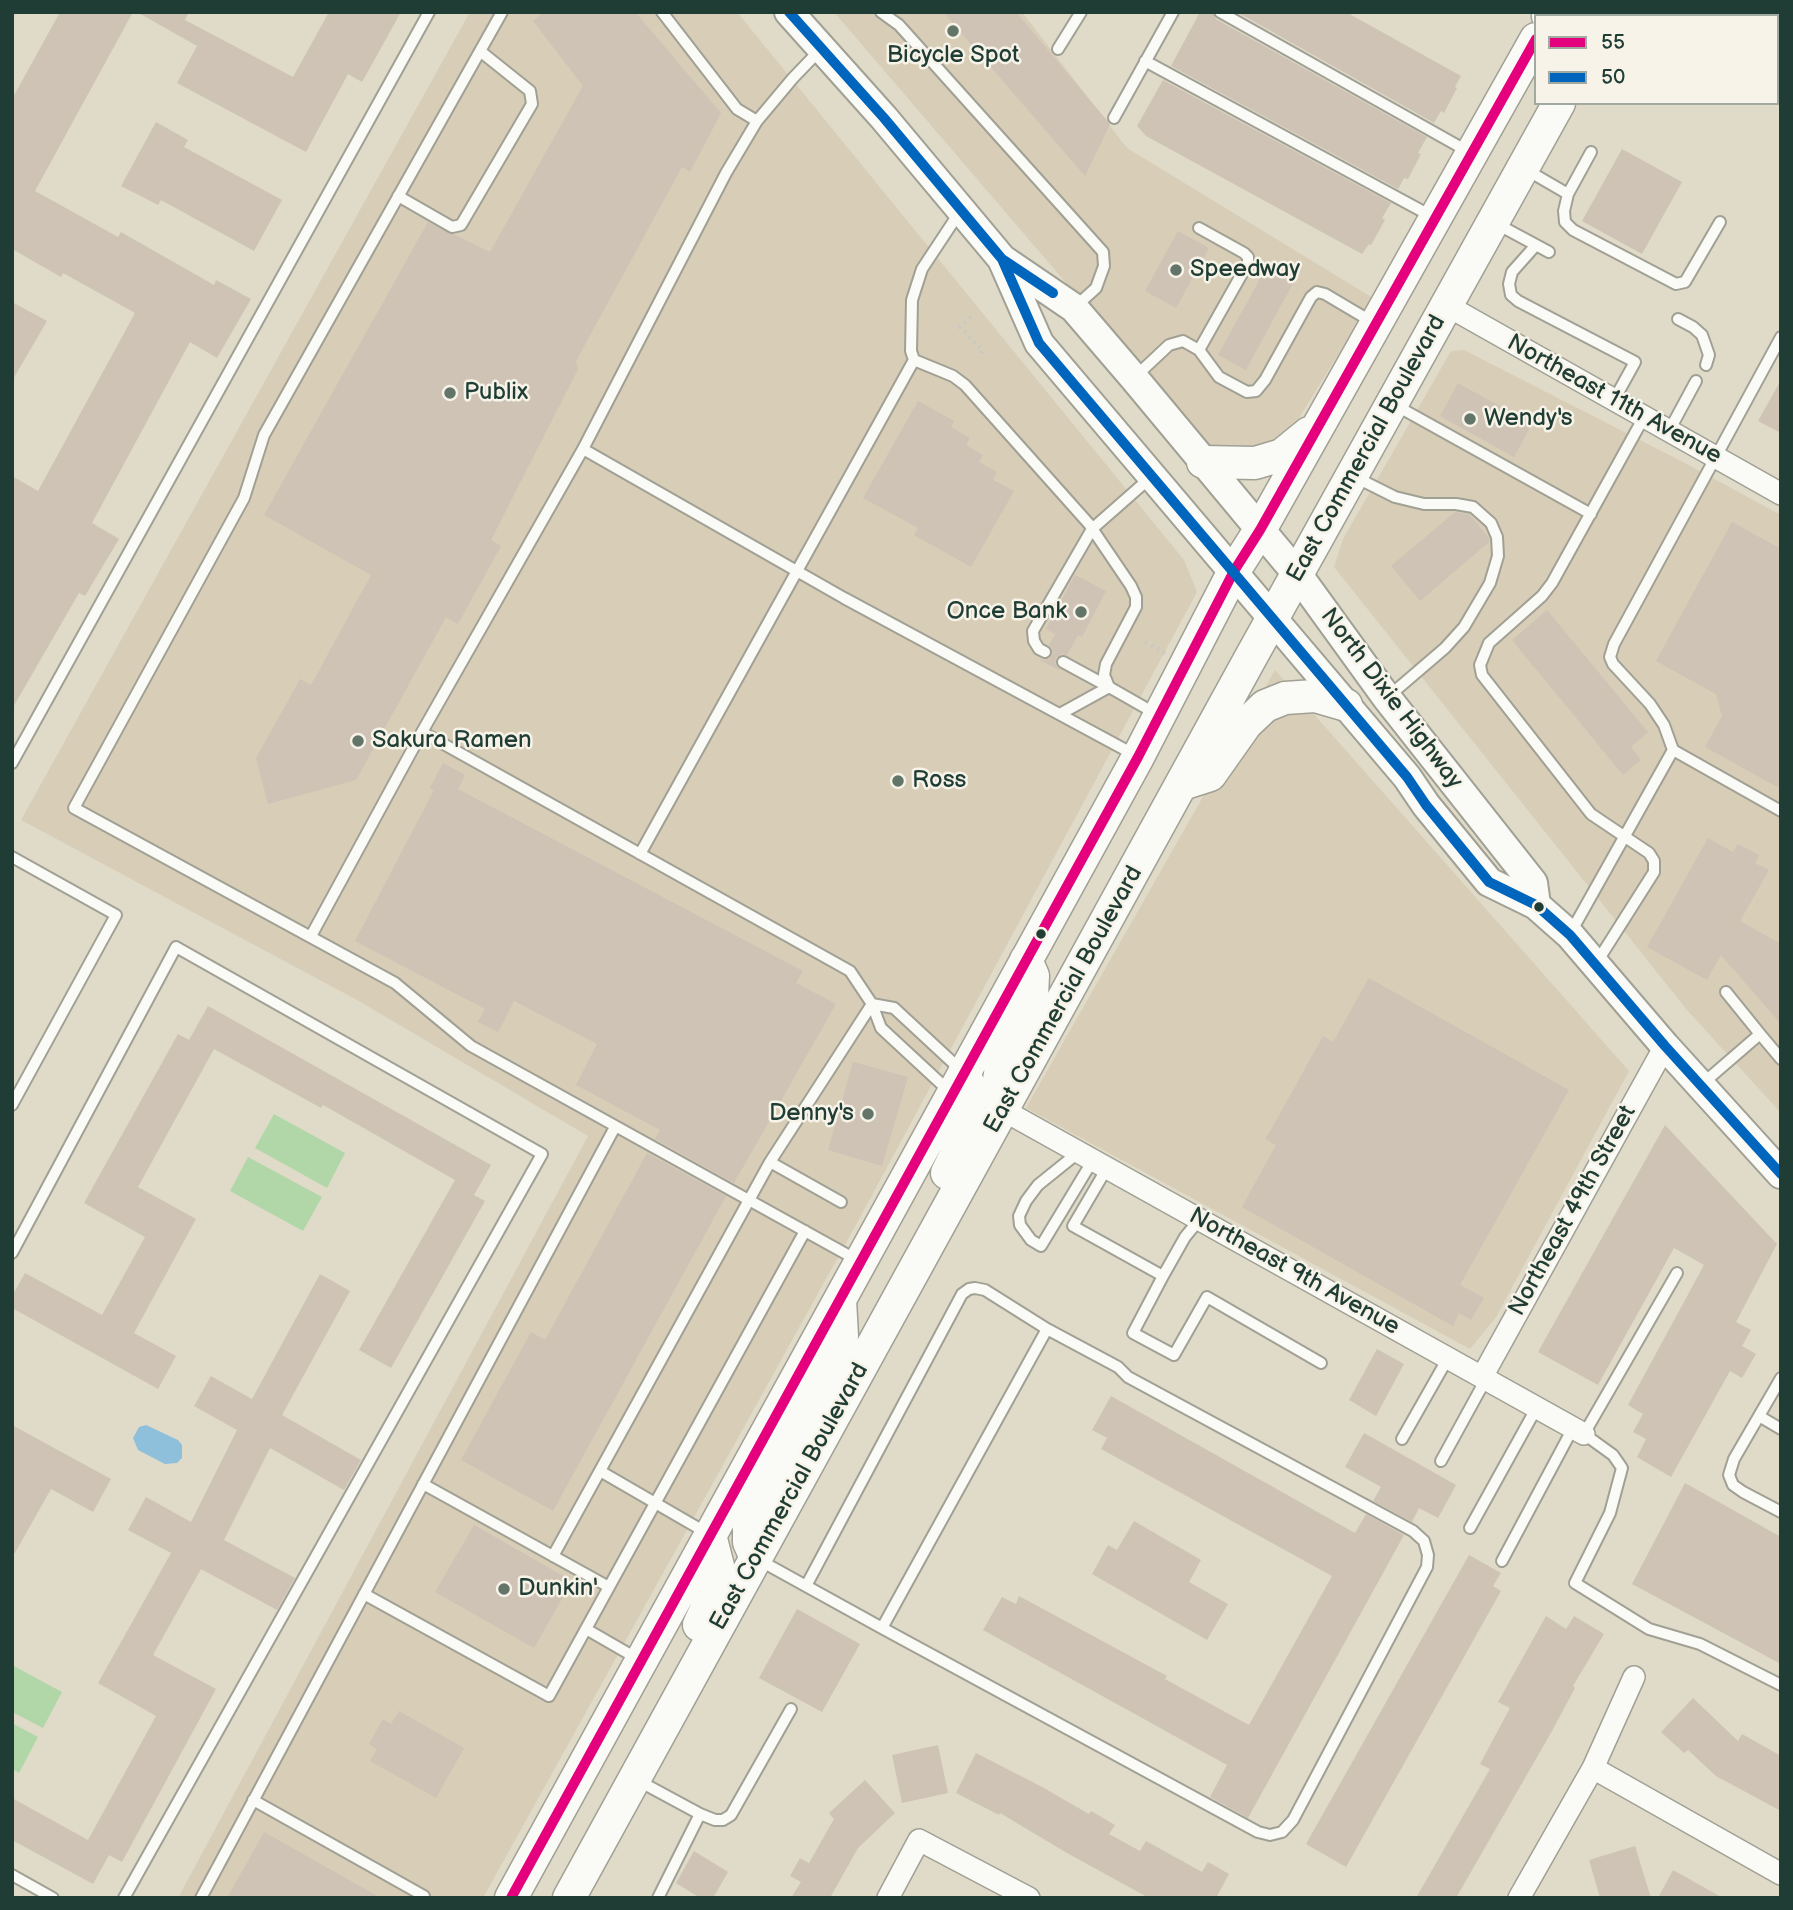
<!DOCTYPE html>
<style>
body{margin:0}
#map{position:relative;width:1793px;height:1910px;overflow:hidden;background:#e0dbc8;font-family:"Balsamiq Sans",sans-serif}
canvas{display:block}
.frame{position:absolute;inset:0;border:14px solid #1f3d34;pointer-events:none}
.legend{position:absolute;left:1534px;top:14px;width:245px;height:91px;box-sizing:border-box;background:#f7f3e8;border:2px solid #a1aaa0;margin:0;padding:9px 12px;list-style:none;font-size:21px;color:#1f3d34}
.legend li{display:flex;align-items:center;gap:14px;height:35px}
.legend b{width:35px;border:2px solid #a1aaa0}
</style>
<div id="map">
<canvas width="1793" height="1910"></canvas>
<div class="frame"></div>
<ul class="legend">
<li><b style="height:9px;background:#e5007d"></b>55</li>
<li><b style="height:9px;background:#0065bd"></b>50</li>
</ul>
</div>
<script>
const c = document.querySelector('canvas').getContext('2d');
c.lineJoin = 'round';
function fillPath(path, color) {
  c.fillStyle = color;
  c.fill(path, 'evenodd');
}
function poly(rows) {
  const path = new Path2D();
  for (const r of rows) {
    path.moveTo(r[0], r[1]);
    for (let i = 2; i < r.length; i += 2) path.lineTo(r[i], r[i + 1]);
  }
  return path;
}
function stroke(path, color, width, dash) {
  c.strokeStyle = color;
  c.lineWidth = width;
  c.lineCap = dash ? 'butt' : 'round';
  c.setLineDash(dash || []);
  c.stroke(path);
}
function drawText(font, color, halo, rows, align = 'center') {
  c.font = font + ' "Balsamiq Sans",sans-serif';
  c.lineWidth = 5;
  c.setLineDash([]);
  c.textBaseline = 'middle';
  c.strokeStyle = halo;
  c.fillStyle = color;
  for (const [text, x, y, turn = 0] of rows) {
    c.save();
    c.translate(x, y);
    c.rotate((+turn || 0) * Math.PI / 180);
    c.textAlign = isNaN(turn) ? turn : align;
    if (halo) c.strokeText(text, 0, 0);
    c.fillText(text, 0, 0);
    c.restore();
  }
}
fillPath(poly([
 [470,12,737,12,1184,560,1197,592,857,1223,483,1898,178,1898,588,1136,357,1000,21,820],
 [834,12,1022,12,1127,148,1373,298,1278,452,1218,453,1198,437],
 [1464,350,1681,461,1781,515,1781,1113,1687,1010,1334,567,1343,539,1451,351],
 [1275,670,1629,1071,1496,1317,1470,1349,1026,1108]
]), '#d8cdb6');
fillPath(poly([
 [274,1114,345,1153,327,1188,255,1148],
 [248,1157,322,1197,303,1231,230,1191],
 [12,1665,62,1692,43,1728,12,1712],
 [12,1723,38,1737,19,1773,12,1769]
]), '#b1d7a8');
fillPath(poly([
 [146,1425,178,1440,182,1445,182,1458,177,1463,165,1464,138,1450,133,1438,139,1427]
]), '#8ec0db');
fillPath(poly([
 [60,12,133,12,35,191,118,237,121,232,214,285,216,280,251,299,217,358,190,342,92,523,119,539,85,596,79,593,12,709,12,476,38,491,135,313,63,273,61,277,12,249,12,99],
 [137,12,189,12,185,20,293,77,329,12,401,12,362,82,348,74,306,152,177,83,197,46],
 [543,12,635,12,721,113,690,172,682,167,576,361,578,369,491,540,501,546,458,624,446,617,356,780,268,804,256,758,300,679,311,685,371,575,264,515,428,222,490,252,583,86,533,21],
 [943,12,1016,12,1110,124,1085,176],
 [1200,12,1212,12,1216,19,1427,137,1418,153,1421,154,1408,179,1404,178,1398,189,1171,66],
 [1237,12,1346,12,1461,76,1455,87,1457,88,1444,113,1441,111,1434,123],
 [1163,80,1391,203,1382,218,1385,220,1371,245,1369,244,1362,254,1146,136,1137,126],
 [156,122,188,140,184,147,282,200,254,251,161,200,158,205,121,186],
 [1622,149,1682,182,1642,254,1582,221],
 [1178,231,1209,248,1176,308,1145,291],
 [1266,268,1293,283,1246,370,1218,355],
 [12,302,47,321,12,381],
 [1781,380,1781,433,1758,421],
 [1458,383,1532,424,1514,457,1440,416],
 [918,401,954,421,951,427,970,438,966,445,983,455,979,462,997,472,993,480,1014,491,971,567,914,535,918,528,863,498],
 [1455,512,1469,514,1489,538,1489,542,1420,601,1391,566],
 [1732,522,1781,549,1781,789,1705,747,1722,716,1716,694,1656,661],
 [1075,575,1106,591,1082,637,1078,635,1067,655,1062,654,1056,658,1055,663,1059,670,1040,660,1049,659,1052,655,1052,648,1049,645,1055,634,1046,629],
 [1547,610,1648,732,1631,747,1641,760,1623,775,1512,640],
 [443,763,465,775,458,789,803,971,796,983,836,1004,734,1183,655,1139,660,1130,576,1085,597,1044,514,1001,498,1032,478,1022,485,1009,355,941,434,790,430,788],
 [1708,838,1733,852,1738,844,1759,855,1755,863,1769,870,1740,921,1781,944,1781,1024,1721,955,1707,980,1647,947],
 [1369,978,1569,1090,1460,1285,1484,1298,1471,1320,1459,1313,1453,1326,1242,1207,1276,1145,1265,1139,1273,1126,1323,1036,1333,1042],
 [208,1006,491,1165,474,1195,485,1201,391,1368,359,1350,455,1180,323,1105,321,1108,214,1049,138,1187,196,1219,134,1333,176,1356,158,1389,12,1308,12,1296,25,1273,102,1315,145,1237,84,1203,178,1034,189,1040],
 [853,1062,908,1077,882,1166,828,1150],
 [1665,1125,1777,1244,1736,1322,1751,1330,1742,1346,1756,1354,1742,1378,1730,1371,1671,1477,1637,1457,1646,1439,1633,1432,1643,1414,1628,1405,1704,1265,1674,1248,1598,1385,1538,1352],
 [647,1153,726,1196,553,1511,461,1460,531,1332,545,1340],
 [320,1274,350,1291,282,1415,361,1460,344,1490,270,1448,224,1540,295,1578,277,1610,201,1569,153,1655,216,1689,122,1862,109,1855,93,1884,12,1840,12,1798,88,1840,156,1716,98,1683,171,1553,128,1530,146,1497,191,1522,237,1430,194,1406,211,1376,252,1399],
 [1377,1349,1404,1364,1376,1416,1349,1400],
 [1111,1396,1355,1533,1366,1514,1404,1535,1248,1818,1210,1797,1227,1765,983,1630,1002,1597,1016,1604,1019,1596,1167,1676,1165,1679,1249,1725,1332,1576,1101,1449,1107,1438,1092,1430],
 [12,1425,111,1479,93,1512,51,1489,12,1558],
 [1364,1433,1456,1485,1438,1518,1419,1508,1412,1522,1373,1501,1381,1487,1345,1467],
 [1685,1483,1781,1537,1781,1664,1632,1584],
 [1134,1521,1201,1560,1189,1582,1228,1604,1207,1640,1092,1574,1108,1545,1117,1550],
 [474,1525,572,1581,534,1648,435,1592],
 [1469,1555,1501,1573,1493,1586,1501,1591,1346,1867,1306,1844],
 [797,1609,860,1644,822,1712,759,1678],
 [1546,1616,1566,1629,1574,1616,1604,1634,1573,1686,1575,1688,1552,1731,1456,1898,1416,1898,1490,1769,1480,1764,1510,1708,1498,1702],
 [1693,1698,1738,1741,1742,1734,1781,1756,1781,1811,1716,1776,1688,1750,1684,1753,1661,1732],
 [399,1711,464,1748,436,1798,370,1761,377,1749,369,1744,383,1719,391,1724],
 [938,1745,948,1793,902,1803,892,1755],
 [976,1753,1042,1787,1089,1814,1091,1811,1115,1825,1109,1834,1140,1851,1146,1841,1202,1872,1208,1862,1229,1874,1216,1898,1149,1898,1067,1853,1000,1813,999,1815,956,1793],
 [865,1780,895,1813,858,1848,830,1898,791,1898,801,1882,790,1876,800,1858,809,1863,834,1819,829,1813],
 [264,1832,381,1898,227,1898],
 [1635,1846,1651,1898,1600,1898,1589,1860],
 [694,1851,728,1872,713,1898,700,1898,676,1883],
 [1673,1870,1723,1898,1658,1898]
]), '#cec3b5');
const lane = poly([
 [502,12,264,435,244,498,74,808,395,983,471,1046,857,1260],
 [662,12,737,109,757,121],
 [881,12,899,25,1103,252,1104,266,1096,288,1075,307],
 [1220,12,1469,152],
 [1644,12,1651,16],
 [1678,16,1680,12],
 [1058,49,1081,12],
 [1145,61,1433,217],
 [1777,68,1781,62],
 [1114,118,1173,12],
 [1525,169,1568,194,1591,152],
 [1568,194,1564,211,1565,222,1573,230,1676,284,1685,282,1720,222],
 [398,196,452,227,461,225,532,104,530,91,480,51],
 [959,213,922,269,912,300,911,351,914,360,953,376,965,385,1089,524,1131,586,1136,597,1136,607,1106,664,1104,675,1109,687],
 [1495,223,1549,252],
 [1536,245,1512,272,1509,284,1511,295,1518,301,1635,362,1614,400],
 [1678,319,1693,327,1702,335,1709,355,1706,365],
 [1199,350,1219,377,1247,392,1256,391,1265,380,1311,297,1317,292,1325,294,1374,323],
 [1136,376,1169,345,1183,341,1199,350,1248,263,1248,257,1244,253,1199,228],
 [1395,405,1591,514],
 [1669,431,1696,381],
 [583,449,844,598,1135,755],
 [1353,476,1395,497,1424,504,1456,504,1473,507,1491,523,1497,537,1498,556,1490,583,1464,627,1445,648,1389,696],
 [1045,652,1039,649,1034,641,1033,631,1092,529,1150,478],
 [1063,662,1109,687],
 [1060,714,1109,687,1158,715],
 [422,732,850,971,872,1004,881,1028,949,1091],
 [1673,750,1664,725,1650,704,1613,664,1610,657,1614,644,1781,337],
 [12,763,429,12],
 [640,854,914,360],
 [12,857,116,915,12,1105],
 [1571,932,1673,750,1781,811],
 [311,936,422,732,583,449,726,173,757,121,793,78,821,49],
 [1597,962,1654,872,1654,861,1649,853,1591,814,1482,675,1480,665,1489,643,1542,596,1552,583,1644,417],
 [1726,992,1760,1034],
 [872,1004,894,1008,963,1072],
 [1701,1085,1760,1034,1781,1059],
 [1079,1152,1038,1185,1026,1201,1019,1216,1020,1225,1031,1240,1041,1246,1093,1160],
 [770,1162,841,1202],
 [1107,1168,1073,1226,1163,1276,1185,1237,1199,1220],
 [12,1253,176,947,542,1154,124,1898],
 [1677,1273,1584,1434,1613,1455,1622,1468,1610,1513,1575,1583,1649,1629,1700,1644,1781,1685],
 [1163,1276,1133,1333,1174,1355,1207,1297,1321,1363],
 [1781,1378,1734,1459,1729,1475,1733,1485,1743,1492,1781,1512],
 [1759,1416,1781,1429],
 [1402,1439,1448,1358],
 [1441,1461,1486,1379],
 [600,1471,707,1533],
 [423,1484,609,1587],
 [1470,1528,1537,1407],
 [553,1556,770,1162,872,1004],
 [759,1560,806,1586,882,1628,1258,1832,1270,1835,1282,1832,1293,1820,1427,1567,1428,1555,1424,1541,1413,1531,1128,1377,1118,1367,1047,1329,985,1290,975,1288,969,1289,962,1294,806,1586],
 [1502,1561,1573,1428],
 [364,1594,549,1696,805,1231],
 [882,1628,1047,1329],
 [586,1629,638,1659],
 [637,1780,700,1814,658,1898],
 [253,1800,424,1896],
 [700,1814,715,1820,723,1820,731,1815,791,1709],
 [12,1875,53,1898],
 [201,1898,615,1127]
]);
const street = poly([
 [1446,305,1781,494],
 [1003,1110,1584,1434],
 [1482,1377,1665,1046],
 [1593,1768,1781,1874],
 [888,1898,919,1840,1029,1898],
 [1519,1898,1593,1768,1634,1677]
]);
const secondary = poly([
 [789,12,884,118,1002,259,1074,308,1134,378,1298,575,1387,698,1533,883,1536,905],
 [1002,259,1039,343,1407,777,1426,805,1489,882,1536,905,1570,935,1665,1046,1781,1174]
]);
const primary = poly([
 [1548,16,1550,12],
 [1607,16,1609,12],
 [1203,462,1255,463,1282,455,1309,433],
 [1182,784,1210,775,1246,724,1265,706,1285,698,1315,696,1346,705],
 [1003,1110,997,1093,1002,1061,1029,1009,1032,996,1033,976,1026,960],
 [947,1173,965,1136,971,1090,964,1073],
 [756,1558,749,1542,749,1525,755,1507,839,1354,842,1336,840,1300],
 [699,1625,715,1590,718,1566,710,1535],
 [511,1898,1138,757,1234,571,1260,530,1536,39],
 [569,1898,1251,657,1559,103]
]);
stroke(lane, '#a0a094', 14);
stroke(street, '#a0a094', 24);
stroke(secondary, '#a0a094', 32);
stroke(primary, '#a0a094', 35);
stroke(poly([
 [971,317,960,327,983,350,979,357],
 [1145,642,1165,653]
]), '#c8c9c4', 4.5, [2, 5]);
stroke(lane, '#fafaf7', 10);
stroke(street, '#fafaf7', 21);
stroke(secondary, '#fafaf7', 28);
stroke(primary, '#fafaf7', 32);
stroke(poly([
 [511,1898,1138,757,1234,571,1260,530,1536,39]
]), '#e5007d', 10);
stroke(poly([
 [789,12,884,118,1002,259,1053,293],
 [1002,259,1039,343,1407,777,1426,805,1489,882,1536,905,1570,935,1665,1046,1781,1174]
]), '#0065bd', 10);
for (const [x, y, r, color] of [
 [953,31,7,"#637468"],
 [1176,270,7,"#637468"],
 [450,393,7,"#637468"],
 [1470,419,7,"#637468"],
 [1081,612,7,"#637468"],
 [358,741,7,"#637468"],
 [898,781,7,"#637468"],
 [1539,907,6,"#1f3d34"],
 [1041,934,6,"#1f3d34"],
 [868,1114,7,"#637468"],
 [504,1589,7,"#637468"]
]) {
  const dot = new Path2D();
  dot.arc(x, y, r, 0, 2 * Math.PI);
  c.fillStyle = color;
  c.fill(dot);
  stroke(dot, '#f7f3e8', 2.5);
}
drawText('24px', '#1f3d34', '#f7f3e8', [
 ["Bicycle Spot",953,56,"center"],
 ["Speedway",1190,270],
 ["Publix",464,393],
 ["Wendy's",1484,419],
 ["Once Bank",1067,612,"right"],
 ["Sakura Ramen",372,741],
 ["Ross",912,781],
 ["Denny's",854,1114,"right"],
 ["Dunkin'",518,1589]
], 'left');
drawText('24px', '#1f3d34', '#f7f3e8', [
 ["Northeast 11th Avenue",1614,400,29],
 ["East Commercial Boulevard",1367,449,-61],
 ["North Dixie Highway",1391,699,53],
 ["East Commercial Boulevard",1064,1000,-61],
 ["Northeast 49th Street",1573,1211,-61],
 ["Northeast 9th Avenue",1294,1272,29],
 ["East Commercial Boulevard",790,1497,-61]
]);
</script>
